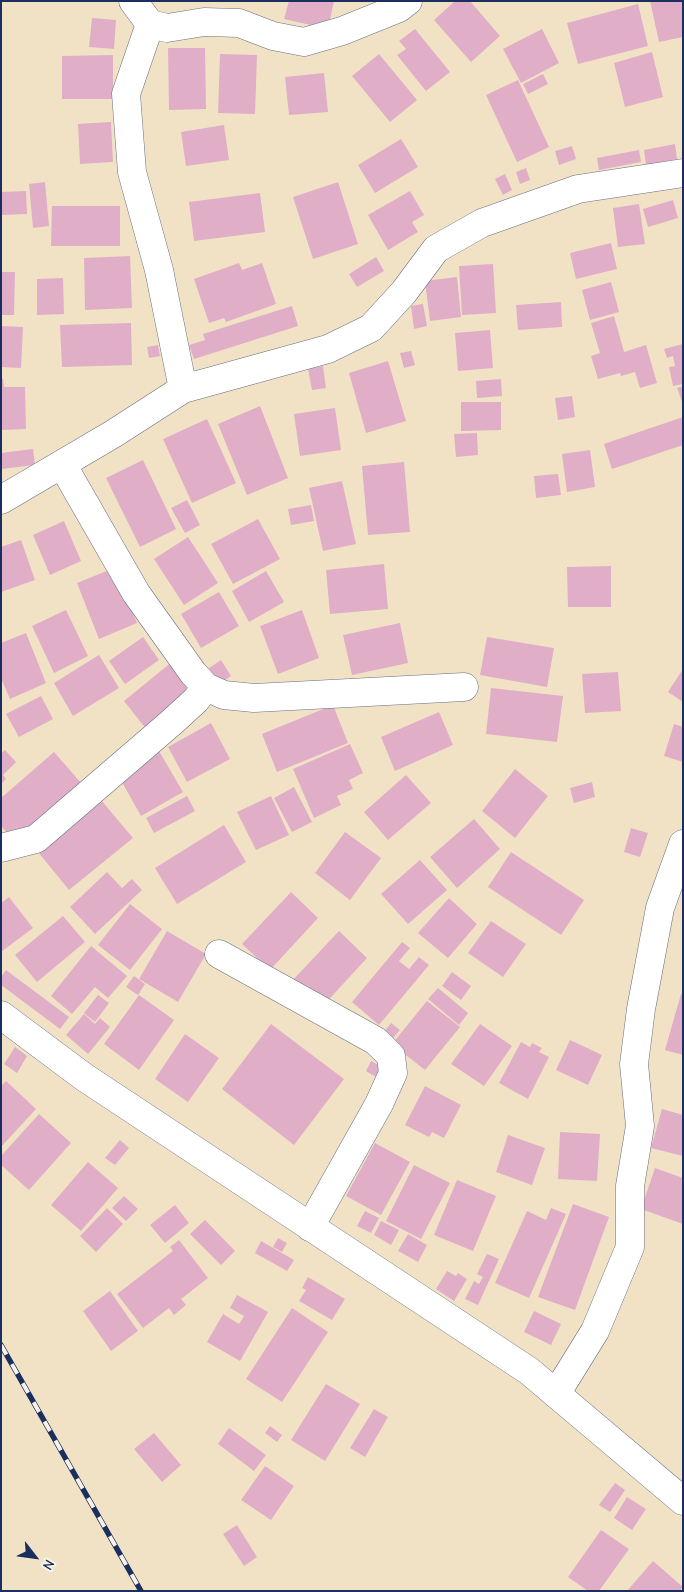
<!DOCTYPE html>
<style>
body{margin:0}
#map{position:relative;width:684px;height:1592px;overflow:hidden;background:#f1e2c6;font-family:"Comic Neue",sans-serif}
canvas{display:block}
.frame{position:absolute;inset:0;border:2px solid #1b2f5e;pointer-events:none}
.north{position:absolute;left:10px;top:1532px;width:50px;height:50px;-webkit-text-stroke:4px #f7f3e8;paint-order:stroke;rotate:120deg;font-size:14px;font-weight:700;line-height:20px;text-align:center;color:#1b2f5e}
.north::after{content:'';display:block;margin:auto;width:18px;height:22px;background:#1b2f5e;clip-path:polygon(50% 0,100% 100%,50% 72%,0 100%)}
</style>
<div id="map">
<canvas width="684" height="1592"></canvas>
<div class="frame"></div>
<div class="north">N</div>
</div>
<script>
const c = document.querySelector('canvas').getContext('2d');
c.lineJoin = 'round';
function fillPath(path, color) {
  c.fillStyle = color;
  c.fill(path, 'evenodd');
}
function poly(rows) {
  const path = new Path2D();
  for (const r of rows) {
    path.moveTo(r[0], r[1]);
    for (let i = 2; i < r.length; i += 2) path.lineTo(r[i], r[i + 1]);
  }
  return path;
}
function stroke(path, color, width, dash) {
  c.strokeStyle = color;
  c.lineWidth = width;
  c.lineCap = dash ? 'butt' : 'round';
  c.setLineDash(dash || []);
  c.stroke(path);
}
fillPath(poly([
 [289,1,334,1,328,29,284,19],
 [455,1,470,1,500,36,471,62,434,20],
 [650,1,683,1,683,37,659,42],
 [638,4,648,46,578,64,567,23],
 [92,18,116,20,114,49,89,47],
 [415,29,450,72,426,91,397,55,406,49,399,41],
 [542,29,559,63,521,83,503,49],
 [168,48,205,48,206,109,169,110],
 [652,52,663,97,625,107,614,63],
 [220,54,257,55,255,114,218,113],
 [379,54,417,100,390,122,352,76],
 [113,55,113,99,62,99,62,56],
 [324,73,328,112,289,115,285,77],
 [543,74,548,84,528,94,523,84],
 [518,80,549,147,517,162,486,95],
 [111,122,113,162,80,164,78,124],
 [224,125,229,160,186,166,181,132],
 [401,139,418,167,375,193,358,165],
 [675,144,677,159,646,165,644,150],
 [572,146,576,159,559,165,555,151],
 [639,150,641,162,599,170,597,158],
 [526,168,530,180,520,184,516,172],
 [505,174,512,190,503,195,495,179],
 [45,182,49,226,33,228,29,184],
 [338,182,358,244,313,259,293,197],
 [26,191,27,214,1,215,1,192],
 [410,191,424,215,412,222,418,232,388,250,368,215],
 [260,193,265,232,194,241,189,202],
 [673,200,678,218,648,227,643,209],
 [639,204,645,244,618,247,613,208],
 [52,206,120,206,120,246,51,246],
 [611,243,617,269,576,279,570,253],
 [130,256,132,308,85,310,84,258],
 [376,257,384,271,357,287,349,274],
 [239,263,242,270,262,263,276,304,226,322,224,318,209,323,194,279],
 [493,264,496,313,462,315,459,266],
 [1,272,15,272,14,315,1,315],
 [457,277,461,317,430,321,425,281],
 [63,278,64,314,37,315,37,279],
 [611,282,619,312,590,320,582,290],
 [561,302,562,327,518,330,516,305],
 [423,304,427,326,414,329,411,306],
 [292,306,298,326,194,359,189,345,205,340,203,334],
 [614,316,624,352,646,345,657,383,640,388,635,372,621,376,620,373,598,379,591,356,600,353,591,323],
 [131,323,132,365,62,367,60,325],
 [1,326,23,327,21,368,1,367],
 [490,330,493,368,458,371,455,333],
 [683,344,683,384,673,386,669,367,675,366,673,356,667,358,664,349],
 [158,345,160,356,149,358,147,347],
 [411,351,415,365,404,368,400,353],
 [388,361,406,421,366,433,349,373],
 [323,366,326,388,312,390,308,369],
 [1,379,3,379,4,387,25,387,26,429,1,430],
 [501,379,502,396,477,398,476,381],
 [683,386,683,402,682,402,677,388],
 [572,396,575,417,558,420,555,398],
 [461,402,501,402,501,430,461,431],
 [260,406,288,478,247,495,218,424],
 [335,408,341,450,300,456,294,414],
 [683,417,683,445,612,469,604,444],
 [207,419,236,483,192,503,163,439],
 [477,433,478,455,456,457,454,434],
 [33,449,35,465,1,469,1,453],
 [590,450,595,487,567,492,562,454],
 [143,460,176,529,140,547,106,478],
 [404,462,410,532,368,535,362,466],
 [558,474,561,495,536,498,534,476],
 [342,481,356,544,323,551,309,488],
 [187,500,200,525,185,533,171,508],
 [311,505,314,521,291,525,288,509],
 [258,519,280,559,233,584,211,544],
 [64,521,81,561,50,575,33,535],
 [188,537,218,583,184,605,154,559],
 [21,540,35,580,1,592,1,547],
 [384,564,388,609,330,614,326,570],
 [611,566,611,607,568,607,567,567],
 [114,568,137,623,99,639,77,583],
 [266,571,284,602,249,622,232,591],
 [219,592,239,626,201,648,181,614],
 [66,610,88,656,54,673,32,626],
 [302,610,319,658,278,674,260,626],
 [400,623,408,663,352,675,343,635],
 [26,633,46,683,10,699,1,678,1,643],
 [143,637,159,660,125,684,109,661],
 [487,637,554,648,547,687,480,675],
 [99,655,119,688,73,716,54,683],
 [221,660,231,676,219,684,209,668],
 [173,661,197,691,147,730,124,701],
 [683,669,683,702,668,692],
 [618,672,621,711,585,713,582,674],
 [491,688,563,696,557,742,486,734],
 [41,696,53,719,19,737,6,714],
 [333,705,348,743,277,772,262,734],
 [439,712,453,745,395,771,381,737],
 [211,723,230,759,187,782,168,747],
 [674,724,683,727,683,762,664,756],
 [350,744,363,773,349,780,353,789,337,796,341,805,314,818,293,769],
 [5,750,16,762,3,775,6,779,1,784,1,753],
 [159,751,183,792,141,816,118,775],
 [54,752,82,784,15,842,1,826,1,798],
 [515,769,548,796,515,838,482,811],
 [406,775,431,803,388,840,364,812],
 [592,782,595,797,574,803,570,788],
 [294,787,312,822,292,832,274,798],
 [187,796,195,811,154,833,146,818],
 [271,796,289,835,256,850,237,812],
 [101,800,133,838,69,890,38,852],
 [474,819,500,849,457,888,430,857],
 [224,825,246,862,177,904,155,868],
 [631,828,648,833,640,857,624,852],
 [345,832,381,858,350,900,315,873],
 [511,852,584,900,561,935,488,887],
 [420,860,447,890,408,924,381,894],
 [107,872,122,888,132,879,142,890,95,934,70,907],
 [291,892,318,918,270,970,242,944],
 [9,897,33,928,1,952,1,903],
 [449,898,477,924,448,958,418,933],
 [130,904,162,929,130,970,98,945],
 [63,916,85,942,37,982,15,955],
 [491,921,526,944,503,977,468,953],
 [167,931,206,954,178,1002,139,979],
 [339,931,367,958,320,1009,291,982],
 [402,942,410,948,399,961,409,969,419,957,429,965,379,1025,352,1002],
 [91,946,127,976,108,998,95,987,72,1014,51,996],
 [6,970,69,1017,60,1029,1,985,1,977],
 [452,972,471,986,461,1000,442,986],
 [134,976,145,984,138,995,126,987],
 [438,988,468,1013,459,1025,428,999],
 [681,994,683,994,683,1055,665,1050],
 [98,995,109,1003,95,1022,84,1013],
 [139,995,174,1020,139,1070,104,1044],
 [427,1001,460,1027,425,1070,392,1044],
 [84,1014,95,1024,100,1018,110,1027,88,1054,66,1035],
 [391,1023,400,1030,388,1044,380,1037],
 [271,1024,344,1079,294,1145,222,1089],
 [480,1024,512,1046,484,1086,451,1064],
 [185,1034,219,1058,188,1102,155,1079],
 [570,1040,602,1055,588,1085,556,1070],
 [521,1042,530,1047,532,1043,542,1048,539,1052,549,1057,528,1099,499,1083],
 [15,1047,27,1056,17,1073,4,1064],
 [371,1061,382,1067,376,1077,366,1071],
 [6,1081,36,1109,1,1147,1,1086],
 [425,1086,461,1105,444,1138,432,1132,429,1137,405,1125],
 [662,1109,683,1115,683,1156,651,1148],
 [39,1114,71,1143,29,1190,1,1165,1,1156],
 [560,1132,600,1134,597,1181,558,1179],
 [508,1135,545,1148,532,1185,496,1172],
 [120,1140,129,1148,115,1165,105,1158],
 [375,1143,410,1162,381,1215,346,1196],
 [88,1162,118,1188,81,1231,51,1205],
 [414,1165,450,1183,421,1239,386,1221],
 [655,1168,683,1178,683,1224,641,1209],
 [457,1180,496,1196,473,1251,434,1235],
 [124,1196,138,1209,126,1221,112,1208],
 [573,1204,609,1217,575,1310,538,1297],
 [175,1205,189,1223,165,1243,150,1225],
 [107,1208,123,1224,96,1252,80,1236],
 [551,1208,566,1214,529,1298,495,1283,527,1211,546,1220],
 [365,1211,379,1218,371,1233,357,1226],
 [205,1220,235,1251,221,1265,190,1234],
 [381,1221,399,1230,391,1245,374,1235],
 [408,1234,427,1245,418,1262,398,1251],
 [278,1238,287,1243,282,1252,273,1247],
 [179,1240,208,1278,181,1299,186,1305,174,1315,169,1308,143,1328,117,1294,173,1251,170,1247],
 [261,1241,294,1260,287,1271,255,1253],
 [487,1254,499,1259,478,1305,465,1299,474,1281,479,1284,483,1277,477,1274],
 [447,1271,456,1276,458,1273,467,1279,454,1301,436,1289],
 [308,1277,345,1299,332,1320,299,1301,306,1290,302,1288],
 [110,1291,138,1331,111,1351,83,1311],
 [237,1295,268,1312,240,1361,207,1342,223,1314,239,1324,244,1316,230,1308],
 [292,1308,328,1332,282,1402,246,1379],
 [534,1311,561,1324,551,1345,524,1332],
 [326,1384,360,1404,325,1461,291,1440],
 [374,1409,388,1417,365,1457,350,1448],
 [270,1426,282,1435,277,1442,265,1433],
 [229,1428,266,1455,254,1471,218,1444],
 [154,1433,181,1465,162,1482,134,1449],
 [265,1466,294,1486,271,1520,241,1500],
 [615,1483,625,1490,610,1512,599,1505],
 [627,1497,646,1509,632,1530,614,1518],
 [237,1525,257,1557,244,1566,223,1534],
 [601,1530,629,1549,599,1591,588,1591,568,1577],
 [653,1561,683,1587,680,1591,627,1591]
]), '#e1aec8');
const minor = poly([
 [133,1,150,24,167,28,204,22,239,23,273,36,304,42,342,31,399,8,408,1],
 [150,24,126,94,132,172,159,270,183,389],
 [62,464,136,593,193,673,206,687,224,695,254,698,464,687],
 [1,500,113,434,183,389,328,349,371,328,404,292,436,249,482,223,578,189,683,173],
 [1,848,36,839,172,722,196,700,206,687],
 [219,954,376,1041,391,1056,393,1073,379,1104,310,1227],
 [556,1394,595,1331,630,1247,630,1186,640,1126,634,1064,641,1009,660,908,683,844]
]);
const secondary = poly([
 [1,1015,84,1077,529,1371,683,1501]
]);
stroke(minor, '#666e82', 29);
stroke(secondary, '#666e82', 29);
stroke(minor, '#fff', 28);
stroke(secondary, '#fff', 28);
const rail = poly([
 [1,1345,141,1591]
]);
stroke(rail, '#1b2f5e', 5.5);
stroke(rail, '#f7f3e8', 4, [11]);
</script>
